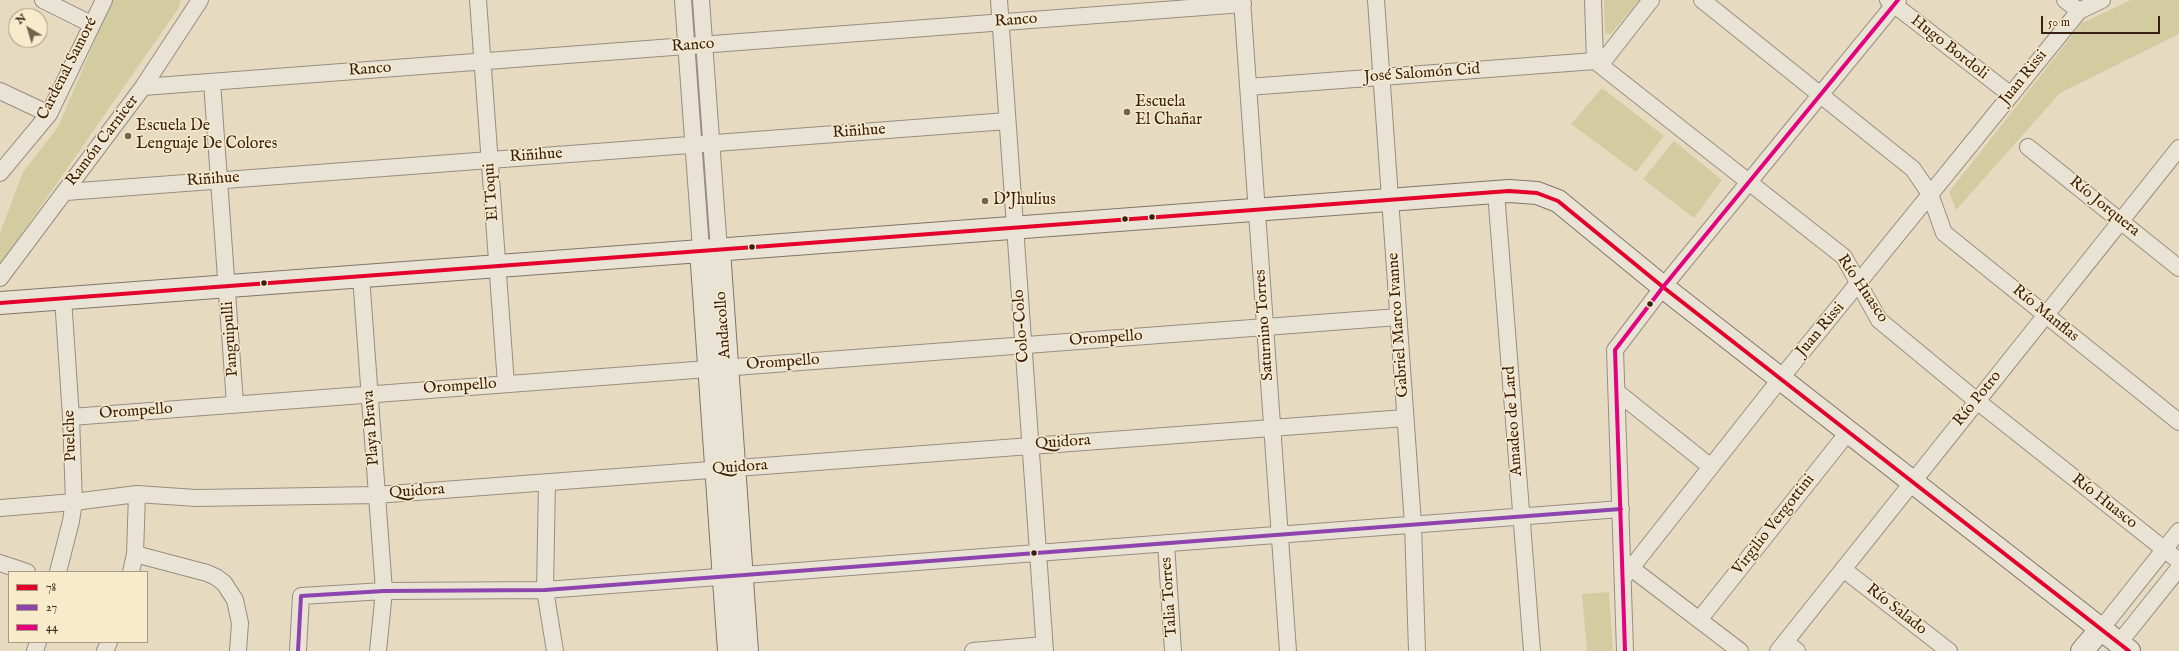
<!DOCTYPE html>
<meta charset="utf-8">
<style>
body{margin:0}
#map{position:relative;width:2179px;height:651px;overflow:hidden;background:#e6dac0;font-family:"IM FELL English",serif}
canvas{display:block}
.legend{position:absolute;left:8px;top:571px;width:140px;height:72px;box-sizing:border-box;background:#f8ebcc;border:1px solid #ac9982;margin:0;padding:5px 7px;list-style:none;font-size:12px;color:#391e13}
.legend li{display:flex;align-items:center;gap:8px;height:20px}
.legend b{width:20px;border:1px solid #ac9982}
.north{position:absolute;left:8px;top:8px;width:40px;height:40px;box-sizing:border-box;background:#f8ebcc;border:1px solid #ac9982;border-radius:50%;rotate:322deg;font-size:11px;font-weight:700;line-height:16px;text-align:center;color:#391e13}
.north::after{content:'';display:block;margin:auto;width:14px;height:18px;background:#766050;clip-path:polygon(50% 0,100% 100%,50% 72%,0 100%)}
.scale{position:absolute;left:2041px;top:16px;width:119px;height:18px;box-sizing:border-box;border:2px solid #391e13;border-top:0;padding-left:5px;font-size:12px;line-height:14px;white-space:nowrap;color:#391e13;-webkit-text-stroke:3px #f8ebcc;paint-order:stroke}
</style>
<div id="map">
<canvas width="2179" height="651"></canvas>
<ul class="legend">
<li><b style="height:5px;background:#e4002b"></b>78</li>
<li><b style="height:5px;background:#8e44ad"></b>27</li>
<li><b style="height:5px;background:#e5007d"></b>44</li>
</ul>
<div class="north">N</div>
<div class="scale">50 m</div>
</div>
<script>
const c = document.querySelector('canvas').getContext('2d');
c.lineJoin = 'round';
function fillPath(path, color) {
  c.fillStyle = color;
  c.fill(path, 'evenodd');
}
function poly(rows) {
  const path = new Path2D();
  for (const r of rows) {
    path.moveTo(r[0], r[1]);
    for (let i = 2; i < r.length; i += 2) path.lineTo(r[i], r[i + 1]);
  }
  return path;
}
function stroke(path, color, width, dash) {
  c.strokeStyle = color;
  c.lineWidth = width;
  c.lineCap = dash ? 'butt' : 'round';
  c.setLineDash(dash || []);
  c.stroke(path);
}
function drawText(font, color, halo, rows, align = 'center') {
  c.font = font + ' "IM FELL English",serif';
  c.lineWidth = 3;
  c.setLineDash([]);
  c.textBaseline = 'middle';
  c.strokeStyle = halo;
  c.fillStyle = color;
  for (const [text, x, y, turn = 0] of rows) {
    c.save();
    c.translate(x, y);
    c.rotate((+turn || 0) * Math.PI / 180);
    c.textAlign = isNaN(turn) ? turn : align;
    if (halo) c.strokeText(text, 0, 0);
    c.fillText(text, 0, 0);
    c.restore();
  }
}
fillPath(poly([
 [112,0,181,0,178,9,0,265,0,233,23,172,58,127],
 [1604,0,1639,0,1611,34,1605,34],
 [2131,0,2179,0,2179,34,2060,93,1956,210,1949,192,2082,23],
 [1602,88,1664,136,1636,172,1571,124],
 [1674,141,1722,180,1694,218,1643,179],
 [1609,592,1613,651,1587,651,1582,594]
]), '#d3cca0');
const street = poly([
 [43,0,91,24],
 [478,0,506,384],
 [683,0,701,250],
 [701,0,719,250],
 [999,0,1045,651],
 [1242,0,1288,651],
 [1376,0,1413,524,1417,651],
 [1593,0,1595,61,1844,257,1879,320,1977,401,2179,561],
 [1702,0,1913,169,1930,194,1944,233,2179,422],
 [1888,0,2011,95],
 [2065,0,2079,11],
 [1601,64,1651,0],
 [212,82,235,404],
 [143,87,1243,4],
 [1248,87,1595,61],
 [0,91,49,114],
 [2028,147,2179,268],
 [0,173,49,114,104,0],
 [66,192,1007,121],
 [1496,192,1532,651],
 [361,276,384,591,378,651],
 [0,278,143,87,200,0],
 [1617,392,1711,467],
 [71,417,1398,317],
 [547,482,545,590,555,651],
 [0,508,74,502,137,494,196,498,376,495,1405,418],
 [1166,543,1173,651],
 [135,554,207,573,216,577,224,583,235,600,240,623,238,651],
 [0,563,27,572],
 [1631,568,1740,651],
 [1843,569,1949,651],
 [58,572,71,521,74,502,71,417,63,298],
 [131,572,135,554,137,494],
 [1624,577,1781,378,2079,11,2102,0],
 [1699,620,1849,431],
 [2101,629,2179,531],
 [1785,642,1797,651],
 [2119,643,2179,568],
 [35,651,38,642],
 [105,651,109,642],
 [298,651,301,596,384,591,545,590,1621,509],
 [973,651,1044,645],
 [1625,651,1615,350,1663,287,1898,0],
 [1778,651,2179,148]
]);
const secondary = poly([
 [701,250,729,651],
 [719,250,747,651],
 [0,303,1509,191,1537,193,1558,201,1663,287,2129,651],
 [2082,651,2101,629]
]);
stroke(street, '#988e7f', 18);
stroke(secondary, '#807567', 24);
stroke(street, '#e9e3d6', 16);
stroke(secondary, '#e9e3d6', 22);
stroke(poly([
 [0,303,1509,191,1537,193,1558,201,1663,287,2129,651]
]), '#e4002b', 4);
stroke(poly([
 [298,651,301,596,384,591,545,590,1621,509]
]), '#8e44ad', 4);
stroke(poly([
 [1625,651,1615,350,1663,287,1898,0]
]), '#e5007d', 4);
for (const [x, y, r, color] of [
 [1127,112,4,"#766050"],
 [128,136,4,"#766050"],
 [985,201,4,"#766050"],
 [1152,217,3.5,"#391e13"],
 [1125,219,3.5,"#391e13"],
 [752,247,3.5,"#391e13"],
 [264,283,3.5,"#391e13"],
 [1650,304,3.5,"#391e13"],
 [1034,553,3.5,"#391e13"]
]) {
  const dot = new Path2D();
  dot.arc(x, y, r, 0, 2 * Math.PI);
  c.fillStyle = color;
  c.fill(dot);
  stroke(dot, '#f8ebcc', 1.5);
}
drawText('16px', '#391e13', '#f8ebcc', [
 ["Ranco",1016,21,-4],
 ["Ranco",693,46,-4],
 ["Hugo Bordoli",1949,48,38],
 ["Cardenal Samoré",68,69,-63],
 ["Ranco",370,70,-4],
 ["José Salomón Cid",1422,74,-4],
 ["Juan Rissi",2024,78,-51],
 ["Riñihue",859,132,-4],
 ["Ramón Carnicer",103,141,-53],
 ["Riñihue",536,156,-4],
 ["Riñihue",213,180,-4],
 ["El Toqui",492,192,-94],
 ["Río Jorquera",2104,207,39],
 ["Río Huasco",1862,289,56],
 ["Río Manflas",2045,314,39],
 ["Andacollo",724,325,-94],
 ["Saturnino Torres",1265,325,-94],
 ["Gabriel Marco Ivanne",1399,325,-94],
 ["Colo-Colo",1022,326,-94],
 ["Juan Rissi",1821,330,-50],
 ["Panguipulli",231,339,-94],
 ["Orompello",1106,339,-4],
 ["Orompello",783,363,-4],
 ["Orompello",460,387,-4],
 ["Río Potro",1978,399,-51],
 ["Orompello",136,412,-4],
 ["Amadeo de Lard",1514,421,-94],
 ["Playa Brava",372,428,-94],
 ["Puelche",71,436,-92],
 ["Quidora",1063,443,-4],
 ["Quidora",740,468,-4],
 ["Quidora",417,492,-4],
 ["Río Huasco",2104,502,38],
 ["Virgilio Vergottini",1774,525,-52],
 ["Talia Torres",1170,597,-94],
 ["Río Salado",1896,610,38]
]);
drawText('16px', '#391e13', '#f8ebcc', [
 ["Escuela",1135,103],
 ["El Chañar",1135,121],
 ["Escuela De",136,127],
 ["Lenguaje De Colores",136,145],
 ["D'Jhulius",993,201]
], 'left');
</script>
